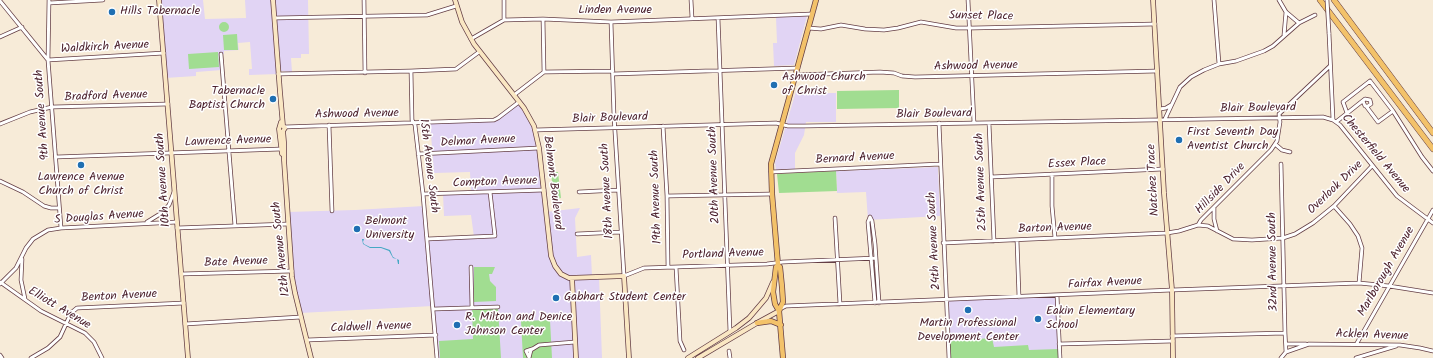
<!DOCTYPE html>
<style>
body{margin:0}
canvas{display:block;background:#f7ebd8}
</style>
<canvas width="1433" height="358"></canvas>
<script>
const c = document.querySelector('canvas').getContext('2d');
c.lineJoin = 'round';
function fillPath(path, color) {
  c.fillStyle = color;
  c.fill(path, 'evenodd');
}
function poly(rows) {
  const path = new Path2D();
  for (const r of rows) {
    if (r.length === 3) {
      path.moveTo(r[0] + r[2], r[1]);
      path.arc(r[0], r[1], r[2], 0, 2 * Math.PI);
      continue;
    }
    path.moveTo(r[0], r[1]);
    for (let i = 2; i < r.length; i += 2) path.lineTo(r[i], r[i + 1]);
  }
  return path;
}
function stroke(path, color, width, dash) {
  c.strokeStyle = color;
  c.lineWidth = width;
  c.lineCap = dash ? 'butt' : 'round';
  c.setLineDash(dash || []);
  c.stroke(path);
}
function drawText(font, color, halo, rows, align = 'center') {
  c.font = font + ' Kalam,sans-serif';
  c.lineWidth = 3;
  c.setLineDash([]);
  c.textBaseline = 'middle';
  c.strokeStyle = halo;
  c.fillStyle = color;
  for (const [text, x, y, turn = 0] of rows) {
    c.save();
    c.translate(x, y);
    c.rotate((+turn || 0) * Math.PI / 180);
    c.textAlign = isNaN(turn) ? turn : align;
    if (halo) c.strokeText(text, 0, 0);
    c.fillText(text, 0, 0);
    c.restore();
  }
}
fillPath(poly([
 [159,0,203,0,205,19,246,18,245,0,308,0,309,54,301,54,301,58,291,58,292,72,279,71,278,74,249,75,249,69,252,69,250,42,238,43,239,50,224,51,224,54,221,54,222,70,196,72,196,76,165,78],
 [807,16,794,65,774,66,773,43,777,43,776,17],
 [796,91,815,93,836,93,836,122,806,122,804,135,795,153,795,169,776,170,775,163],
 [519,102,527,112,536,135,546,212,580,208,575,218,577,257,591,255,592,277,599,277,602,358,437,358,433,306,300,313,295,293,287,212,355,210,424,206,427,239,474,237,471,215,444,216,443,194,499,194,500,192,471,191,470,172,434,173,430,122,495,120],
 [938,167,940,216,868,220,866,192,837,193,836,171],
 [1057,295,1060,357,1037,358,949,358,946,300]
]), '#e1d4f4');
fillPath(poly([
 [224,27,5],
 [237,34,238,50,224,50,223,35],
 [218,52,219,67,189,69,188,54],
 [899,90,899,108,837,109,837,91],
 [836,171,837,191,779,193,777,174],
 [558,172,561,198,554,199,551,173],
 [474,267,495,267,492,274,489,274,490,281,496,287,496,301,474,302],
 [498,308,501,358,440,358,439,341,473,339,472,309],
 [550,320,552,358,523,358,521,321],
 [992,338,994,347,1028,345,1029,350,1059,349,1060,358,949,358,949,341]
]), '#a1dd91');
fillPath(poly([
 [362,239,364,239,363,242,364,244,370,247,381,247,390,250,393,257,399,260,399,264,398,264,397,259,393,258,389,251,381,248,370,248,363,244]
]), '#45a8c4');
const street = poly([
 [49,0,48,60,61,228],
 [364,0,365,73],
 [691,0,692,18],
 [968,0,974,123],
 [1214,0,1219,64],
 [1279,0,1286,12,1299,23],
 [0,1,48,60,164,53],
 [49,3,103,0],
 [275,18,427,15,456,6],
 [718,18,730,332],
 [543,19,544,72],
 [504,20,504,0],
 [611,22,614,116,624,276,644,268,767,264,783,262,876,258],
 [808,28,821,29,841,25,865,29,884,30,898,28,921,22,956,28,973,28,1155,24],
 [1329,33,1333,120],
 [1284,35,1286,12],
 [0,37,22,27],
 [471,39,504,20,543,19,611,22,812,14],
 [221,54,235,226],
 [411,71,412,120,415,125,423,194,437,358],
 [278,74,411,71,456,69,479,52],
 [613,74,798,68],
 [796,75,880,72,894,73,902,76,915,77,1157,71],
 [514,95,544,72,613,71],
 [1160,109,1166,108,1171,105],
 [1393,111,1422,157,1433,171],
 [1347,113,1343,102,1370,81,1393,111,1378,122,1366,106],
 [1165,119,1180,87,1191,77,1204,70,1219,64,1236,61,1264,51,1273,46,1299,23,1315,15],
 [1336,122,1365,99,1370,100,1371,104,1368,106,1365,106,1363,101],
 [939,123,949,358],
 [989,123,994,241],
 [0,124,30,112,52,107,168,104],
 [329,125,332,211],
 [663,126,667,196,668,267],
 [284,127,494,120,498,118,519,102],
 [535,130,776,123,788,126,804,126,1323,117,1333,120,1340,125,1397,196,1433,223],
 [1275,144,1282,150,1290,152],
 [418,154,539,148],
 [56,157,281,149],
 [771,172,940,164],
 [1052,174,1052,206,1055,238],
 [991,177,1163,169],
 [0,181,23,192,44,206,51,208,59,208],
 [579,192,618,190],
 [423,194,544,190],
 [667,196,772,194],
 [1334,206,1350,224,1358,236,1362,248,1359,283],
 [1214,208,1214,219,1217,231],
 [870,217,872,221,875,244,879,303],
 [870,217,868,222,875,303],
 [835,218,840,304],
 [147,222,160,214,169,205,174,192],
 [1198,225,1208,226,1233,239,1252,240,1283,238,1295,234,1313,223,1334,206,1372,166],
 [177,228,288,224],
 [577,234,620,232],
 [427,239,495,236,490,192],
 [1017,240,1019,297],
 [943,243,1167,233,1179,231,1198,225,1201,220,1271,150,1277,141,1280,122,1279,114,1330,66],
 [22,259,21,280,25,299],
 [471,267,472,308],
 [676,267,680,341,684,350],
 [181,274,292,271],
 [0,282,41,311,85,333,94,342,102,358],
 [0,284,16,268,26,248,33,239,48,230,61,228,177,222],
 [1057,295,1060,358],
 [782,308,786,306,1172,290,1359,283,1389,286,1433,293],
 [434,309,498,307],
 [185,324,301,317],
 [1172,336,1285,333],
 [307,340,436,335],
 [1357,343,1433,210],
 [1059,344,1173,341],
 [1286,344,1306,344],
 [729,351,730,358],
 [1286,352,1309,344,1400,345,1420,348,1433,351],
 [0,355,2,358],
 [529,357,526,351,532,349],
 [31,358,48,348,60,337,71,313,77,308,184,303],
 [529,358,531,350,539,345,575,342],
 [1281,358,1286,352,1285,333,1281,164],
 [1356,358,1396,346]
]);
const secondary = poly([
 [159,0,188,358],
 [273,0,280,92,283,126,285,128,283,131,284,142,284,160,292,277,295,293,311,358],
 [455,0,462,22,474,44,524,108,534,126,539,148,551,256,555,266,561,274,569,278,624,276,629,358],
 [1153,0,1164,193,1172,290,1173,358],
 [281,122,279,129,282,154],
 [572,278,576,358],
 [688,358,736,328,749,318,766,298,773,282],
 [698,358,757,323,779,311]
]);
const primary = poly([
 [778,265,776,267,773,292,775,304,779,311,783,358],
 [779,311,783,302,782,287,780,267,778,265,772,194,771,164,816,0],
 [757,323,771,321,781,325]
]);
const highway = poly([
 [1320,0,1433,149],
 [1334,0,1433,133]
]);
stroke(street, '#643e45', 4.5);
stroke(secondary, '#643e45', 5.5);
stroke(primary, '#643e45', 6);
stroke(highway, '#643e45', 6);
stroke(street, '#fff', 3);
stroke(secondary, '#fae7c3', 4);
stroke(primary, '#f3c26a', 4.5);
stroke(highway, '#f3c26a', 5);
const streetBridge = poly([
 [1327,0,1329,33]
]);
stroke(streetBridge, '#643e45', 4.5, []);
stroke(streetBridge, '#fff', 3);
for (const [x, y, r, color] of [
 [112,12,4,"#1f6fb2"],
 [774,85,4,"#1f6fb2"],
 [273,99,4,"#1f6fb2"],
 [1179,140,4,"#1f6fb2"],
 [81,165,4,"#1f6fb2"],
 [357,229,4,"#1f6fb2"],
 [556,298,4,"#1f6fb2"],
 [968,310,4,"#1f6fb2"],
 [1038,319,4,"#1f6fb2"],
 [457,325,4,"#1f6fb2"]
]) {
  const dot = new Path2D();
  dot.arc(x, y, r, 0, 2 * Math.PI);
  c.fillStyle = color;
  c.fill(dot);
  stroke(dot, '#fff', 1.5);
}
drawText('12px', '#4a1f2b', '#fff', [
 ["Linden Avenue",615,11],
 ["Sunset Place",981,17,1],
 ["Waldkirch Avenue",105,48,-3],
 ["Ashwood Avenue",976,67,-1],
 ["Bradford Avenue",106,97,-2],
 ["Blair Boulevard",1258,109,-1],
 ["9th Avenue South",43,115,-94],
 ["Ashwood Avenue",357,115,-1],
 ["Blair Boulevard",934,115,-1],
 ["Blair Boulevard",610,119,-2],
 ["Lawrence Avenue",228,142,-2],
 ["Delmar Avenue",478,142,-3],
 ["Chesterfield Avenue",1375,154,50],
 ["Bernard Avenue",855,159,-3],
 ["Essex Place",1077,164,-3],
 ["15th Avenue South",428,166,83],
 ["20th Avenue South",715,175,-92],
 ["10th Avenue South",164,180,-94],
 ["Natchez Trace",1154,180,-93],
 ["25th Avenue South",982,182,-92],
 ["Compton Avenue",495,183,-2],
 ["Belmont Boulevard",552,183,83],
 ["Overlook Drive",1336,188,-44],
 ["Hillside Drive",1221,189,-46],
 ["18th Avenue South",608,191,-93],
 ["19th Avenue South",657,197,-92],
 ["S Douglas Avenue",99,218,-4],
 ["Barton Avenue",1055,229,-2],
 ["24th Avenue South",935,241,-93],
 ["12th Avenue South",282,249,-96],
 ["Portland Avenue",723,255,-2],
 ["32nd Avenue South",1274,262,-91],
 ["Bate Avenue",236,263,-2],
 ["Marlborough Avenue",1387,272,-60],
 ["Fairfax Avenue",1105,284,-3],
 ["Benton Avenue",119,297,-3],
 ["Elliott Avenue",59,309,31],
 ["Caldwell Avenue",371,328,-2],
 ["Acklen Avenue",1372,336,2]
]);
drawText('12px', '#4a1f2b', '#fff', [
 ["Hills Tabernacle",120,12],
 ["Ashwood Church",782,78],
 ["of Christ",782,92],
 ["Tabernacle",265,92,"right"],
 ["Baptist Church",265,106,"right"],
 ["First Seventh Day",1187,133],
 ["Aventist Church",1187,147],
 ["Lawrence Avenue",81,178,"center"],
 ["Church of Christ",81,192,"center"],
 ["Belmont",365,222],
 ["University",365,236],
 ["Gabhart Student Center",564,298],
 ["Eakin Elementary",1046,312],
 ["School",1046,326],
 ["R. Milton and Denice",465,318],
 ["Johnson Center",465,332],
 ["Martin Professional",968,324,"center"],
 ["Development Center",968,338,"center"]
], 'left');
</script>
